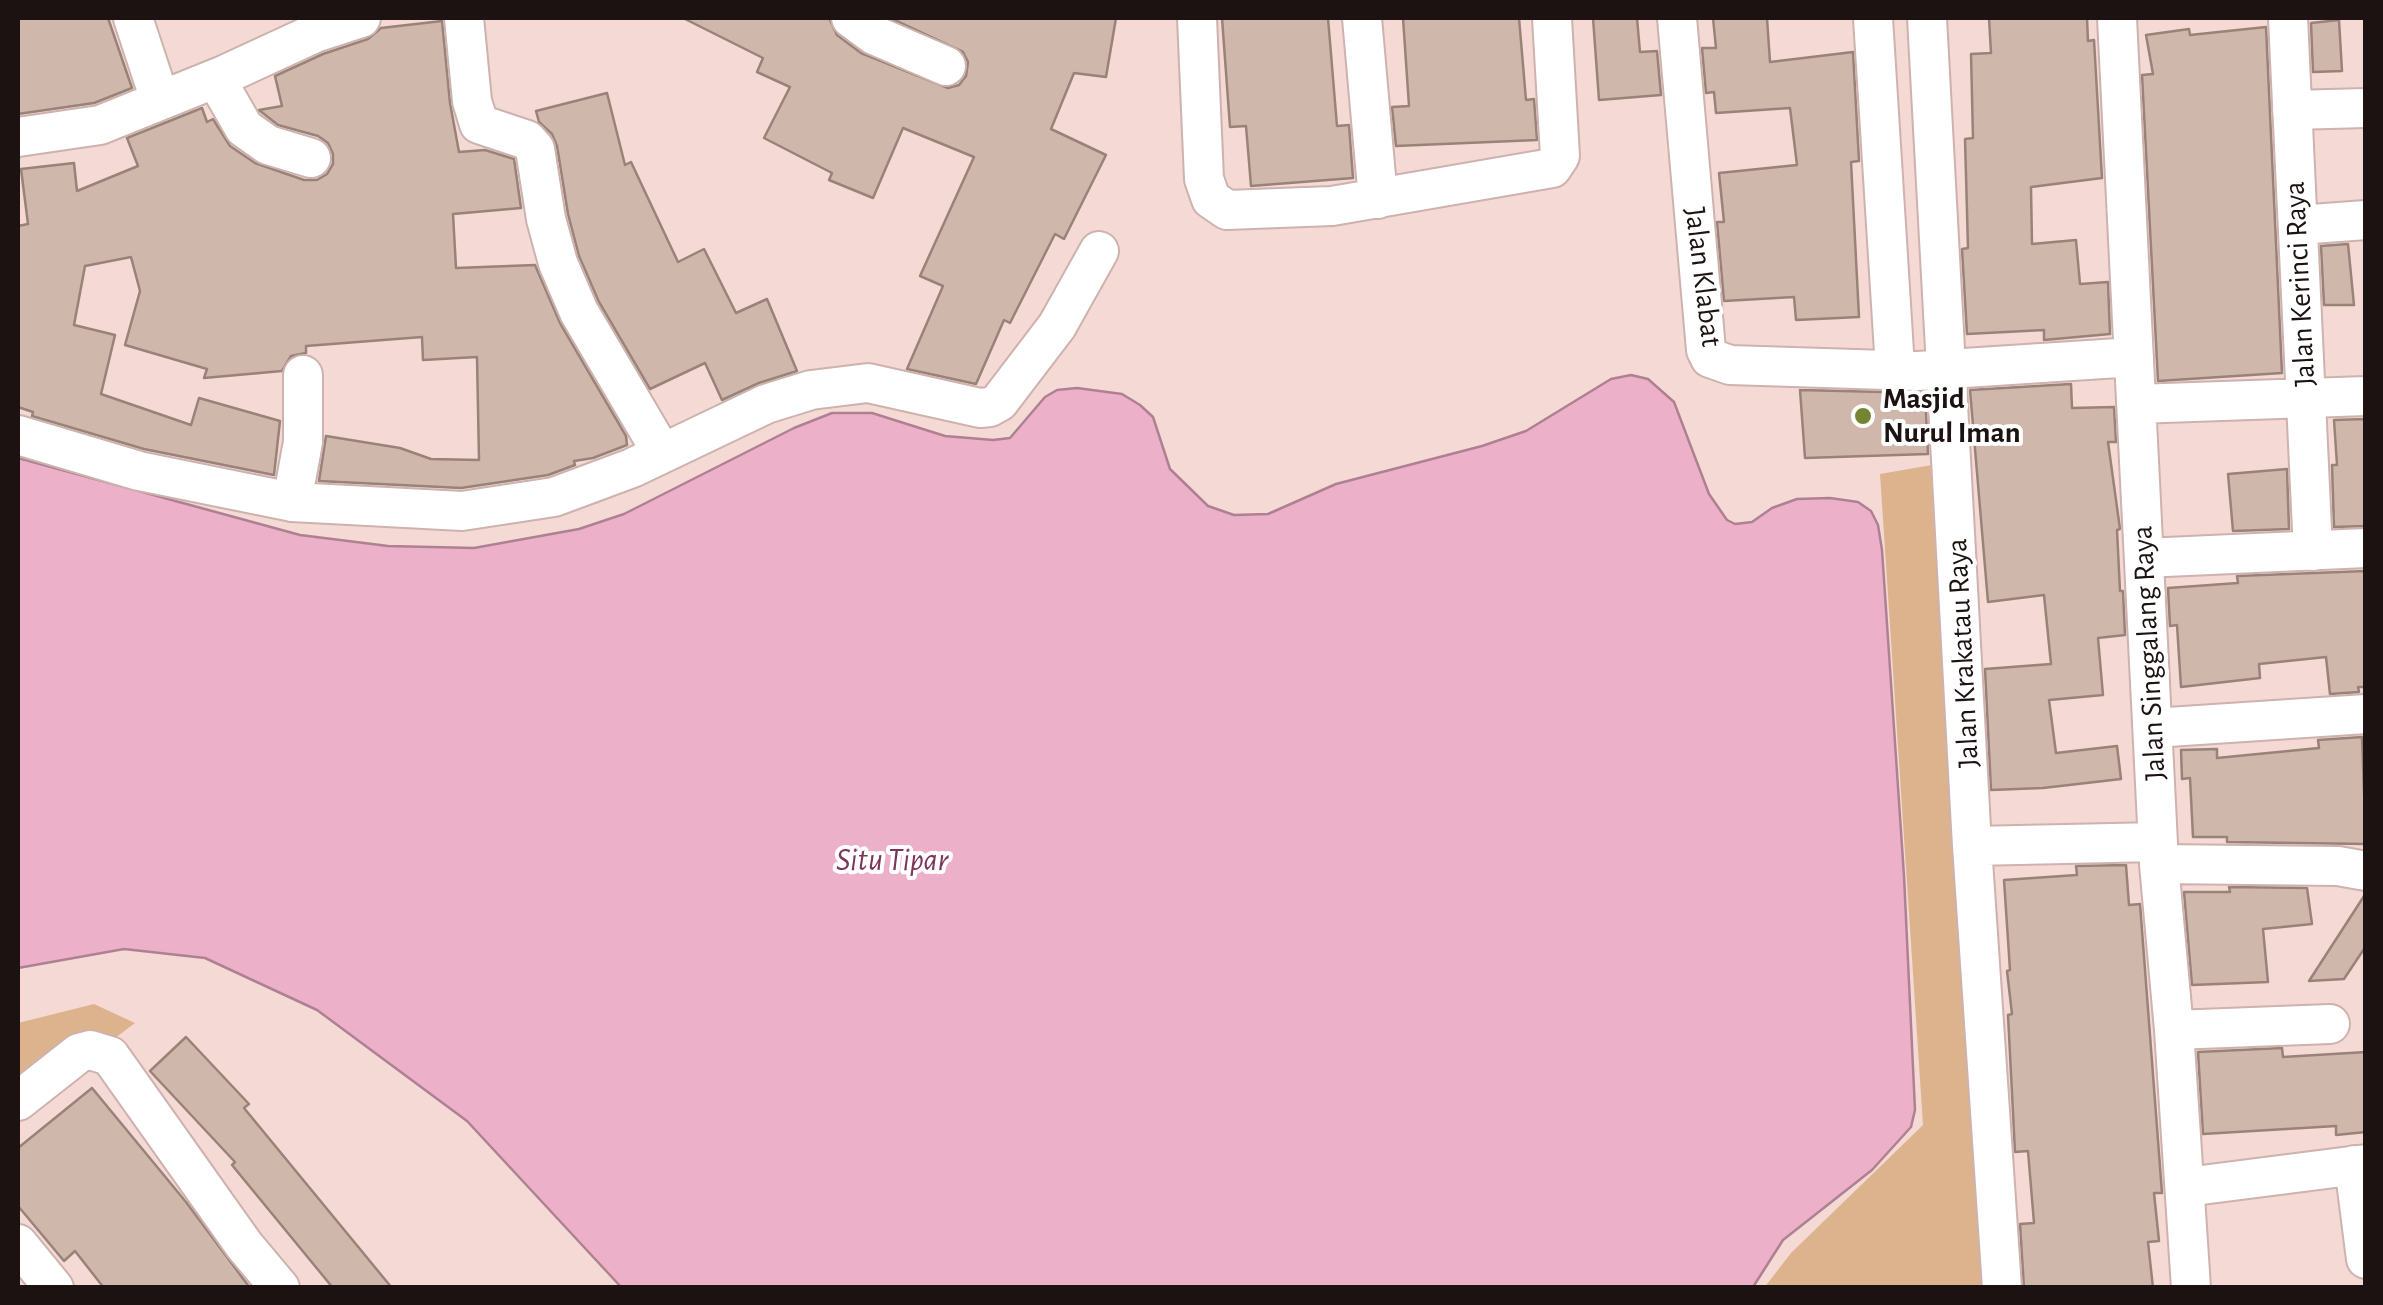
<!DOCTYPE html>
<style>
body{margin:0}
#map{position:relative;width:2383px;height:1305px;overflow:hidden;background:#f5d9d5;font-family:"Alegreya Sans",sans-serif}
canvas{display:block}
.frame{position:absolute;inset:0;border:20px solid #1b1211;pointer-events:none}
</style>
<div id="map">
<canvas width="2383" height="1305"></canvas>
<div class="frame"></div>
</div>
<script>
const c = document.querySelector('canvas').getContext('2d');
c.lineJoin = 'round';
function fillPath(path, color) {
  c.fillStyle = color;
  c.fill(path, 'evenodd');
}
function poly(rows) {
  const path = new Path2D();
  for (const r of rows) {
    path.moveTo(r[0], r[1]);
    for (let i = 2; i < r.length; i += 2) path.lineTo(r[i], r[i + 1]);
  }
  return path;
}
function stroke(path, color, width, dash) {
  c.strokeStyle = color;
  c.lineWidth = width;
  c.lineCap = dash ? 'butt' : 'round';
  c.setLineDash(dash || []);
  c.stroke(path);
}
function drawText(font, color, halo, rows, align = 'center') {
  c.font = font + ' "Alegreya Sans",sans-serif';
  c.lineWidth = 8;
  c.setLineDash([]);
  c.textBaseline = 'middle';
  c.strokeStyle = halo;
  c.fillStyle = color;
  for (const [text, x, y, turn = 0] of rows) {
    c.save();
    c.translate(x, y);
    c.rotate((+turn || 0) * Math.PI / 180);
    c.textAlign = isNaN(turn) ? turn : align;
    if (halo) c.strokeText(text, 0, 0);
    c.fillText(text, 0, 0);
    c.restore();
  }
}
fillPath(poly([
 [1932,465,1993,1287,1764,1288,1791,1253,1923,1125,1880,474],
 [94,1004,135,1023,18,1111,18,1023]
]), '#ddb38e');
const water = poly([
 [1631,375,1648,379,1674,402,1709,494,1727,520,1735,524,1752,522,1772,508,1797,499,1830,498,1858,502,1871,511,1878,525,1882,550,1904,876,1915,1110,1911,1127,1872,1170,1783,1240,1753,1287,621,1287,467,1121,317,1010,205,958,124,949,18,968,18,458,300,535,388,546,474,548,579,529,624,514,794,428,832,413,872,413,945,436,993,440,1010,438,1045,397,1057,390,1077,388,1122,394,1140,405,1153,417,1170,469,1208,506,1234,515,1268,514,1336,484,1482,446,1526,431,1611,379,1631,375]
]);
fillPath(water, '#edb0c9');
stroke(water, '#ae8192', 2.5);
const building = poly([
 [18,18,108,18,132,88,94,103,18,114,18,18],
 [683,18,829,18,837,35,861,53,948,88,959,85,966,76,968,62,963,52,890,18,1116,18,1106,77,1074,73,1051,129,1106,155,1064,239,1055,234,1010,323,1004,320,976,384,907,369,943,286,920,276,974,157,903,128,873,198,829,180,832,173,764,138,790,87,757,72,763,58,683,18],
 [1222,18,1328,18,1337,126,1349,125,1353,178,1251,186,1246,126,1230,127,1222,18],
 [1403,18,1519,18,1526,100,1534,99,1537,140,1396,146,1392,107,1409,106,1403,18],
 [1593,18,1637,18,1640,52,1657,51,1661,95,1599,100,1593,18],
 [1713,18,1767,18,1770,62,1853,52,1859,161,1851,162,1859,317,1796,320,1794,297,1724,301,1717,222,1724,222,1719,173,1797,165,1790,108,1716,113,1714,92,1706,93,1702,48,1716,48,1713,18],
 [1989,18,2087,18,2088,41,2094,40,2102,178,2031,187,2032,244,2076,240,2080,284,2108,282,2110,334,2044,340,2044,330,1967,334,1962,249,1968,248,1965,139,1973,138,1971,54,1991,53,1989,18],
 [2339,20,2342,71,2313,72,2311,23,2339,20],
 [442,21,450,103,459,152,485,150,514,159,521,208,453,214,456,268,535,265,560,323,626,436,627,445,593,458,574,461,575,465,548,475,461,488,319,481,326,436,400,448,431,459,479,460,477,357,423,360,422,337,306,346,306,353,291,356,282,371,204,378,207,369,125,345,140,291,131,257,85,266,74,325,115,335,101,394,191,425,199,398,280,421,274,475,144,449,32,416,33,412,18,407,18,226,28,224,21,169,74,163,77,191,138,166,127,138,202,108,207,122,213,119,230,146,255,163,304,180,317,180,327,174,333,164,333,154,328,143,318,136,278,125,259,110,282,106,275,76,323,54,368,39,381,28,442,21],
 [2266,27,2282,373,2158,381,2142,75,2153,74,2146,35,2189,29,2190,35,2266,27],
 [607,93,625,165,631,162,678,262,704,249,736,313,767,299,797,371,759,383,722,400,705,363,650,389,599,302,579,256,568,214,557,146,552,134,539,122,536,111,607,93],
 [2348,244,2354,305,2324,305,2321,246,2348,244],
 [2071,384,2072,408,2114,407,2116,442,2108,442,2120,529,2117,530,2120,591,2123,591,2125,635,2098,638,2103,695,2049,700,2056,753,2117,746,2121,779,2043,788,1991,790,1985,669,2051,664,2044,595,1988,602,1970,390,2071,384],
 [1800,390,1925,393,1928,454,1805,458,1800,390],
 [2366,419,2366,526,2334,527,2332,465,2337,465,2334,420,2366,419],
 [2287,469,2289,529,2233,531,2228,474,2287,469],
 [2366,571,2366,687,2358,687,2359,692,2330,694,2326,657,2259,664,2260,678,2181,687,2177,625,2170,626,2168,588,2238,583,2237,576,2366,571],
 [2362,737,2366,844,2227,842,2227,837,2193,837,2190,778,2182,779,2181,750,2217,749,2217,758,2319,748,2318,740,2362,737],
 [2126,865,2129,905,2140,904,2162,1193,2154,1193,2159,1241,2148,1242,2153,1288,2024,1288,2020,1224,2034,1223,2028,1151,2015,1152,2008,1015,2012,1014,2007,971,2010,970,2004,880,2077,875,2076,866,2126,865],
 [2229,887,2307,888,2312,924,2263,929,2268,982,2192,985,2184,892,2230,892,2229,887],
 [2366,893,2366,946,2344,979,2309,981,2366,893],
 [186,1037,249,1104,244,1108,392,1288,333,1288,232,1165,235,1162,150,1071,186,1037],
 [2282,1048,2283,1057,2366,1052,2366,1132,2336,1135,2336,1126,2203,1134,2198,1052,2282,1048],
 [92,1088,186,1202,250,1288,104,1288,75,1251,64,1261,18,1206,18,1148,92,1088]
]);
fillPath(building, '#cfb7ac');
stroke(building, '#998278', 2.5);
const minor = poly([
 [133,18,160,100],
 [464,18,472,101,479,124,527,140,535,149,546,219,558,263,579,312,662,453],
 [851,18,874,35,946,66],
 [1197,18,1204,179,1211,199,1227,210,1332,206,1552,168,1560,156,1552,18],
 [1362,18,1378,199],
 [1677,18,1706,350,1710,358,1730,365,1918,371,2134,357],
 [1873,18,1895,368],
 [1927,18,1972,846,2002,1288],
 [2117,18,2159,864,2174,1030,2191,1288],
 [2288,18,2313,551],
 [216,79,244,128,268,145,311,158],
 [2292,110,2366,108],
 [18,137,100,125,224,75,315,33,361,18],
 [2298,225,2366,220],
 [2136,404,2366,396],
 [18,435,139,471,292,502,462,511,554,497,632,468,766,404,811,390,868,383,980,408,990,407,999,402,1057,326,1099,251],
 [292,502,303,442,303,375],
 [2144,558,2366,548],
 [2153,728,2366,714],
 [1972,846,2158,842],
 [2159,864,2338,866,2366,871],
 [2174,1030,2330,1024],
 [18,1101,79,1053,90,1050,110,1056,244,1245,280,1288],
 [2354,1165,2366,1259],
 [2186,1187,2366,1164],
 [18,1244,54,1288]
]);
stroke(minor, '#cdb2ae', 42);
stroke(minor, '#fff', 38);
for (const [x, y, r, color] of [
 [1863,416,10,"#758432"]
]) {
  const dot = new Path2D();
  dot.arc(x, y, r, 0, 2 * Math.PI);
  c.fillStyle = color;
  c.fill(dot);
  stroke(dot, '#fff', 4);
}
drawText('30px', '#1b1211', '#fff', [
 ["Jalan Klabat",1703,277,83],
 ["Jalan Kerinci Raya",2300,284,-93],
 ["Jalan Krakatau Raya",1963,653,-93],
 ["Jalan Singgalang Raya",2149,653,-93]
]);
drawText('bold 30px', '#1b1211', '#fff', [
 ["Masjid",1883,399],
 ["Nurul Iman",1883,433]
], 'left');
drawText('italic 32px', '#7c3558', '#fff', [
 ["Situ Tipar",892,860]
]);
</script>
